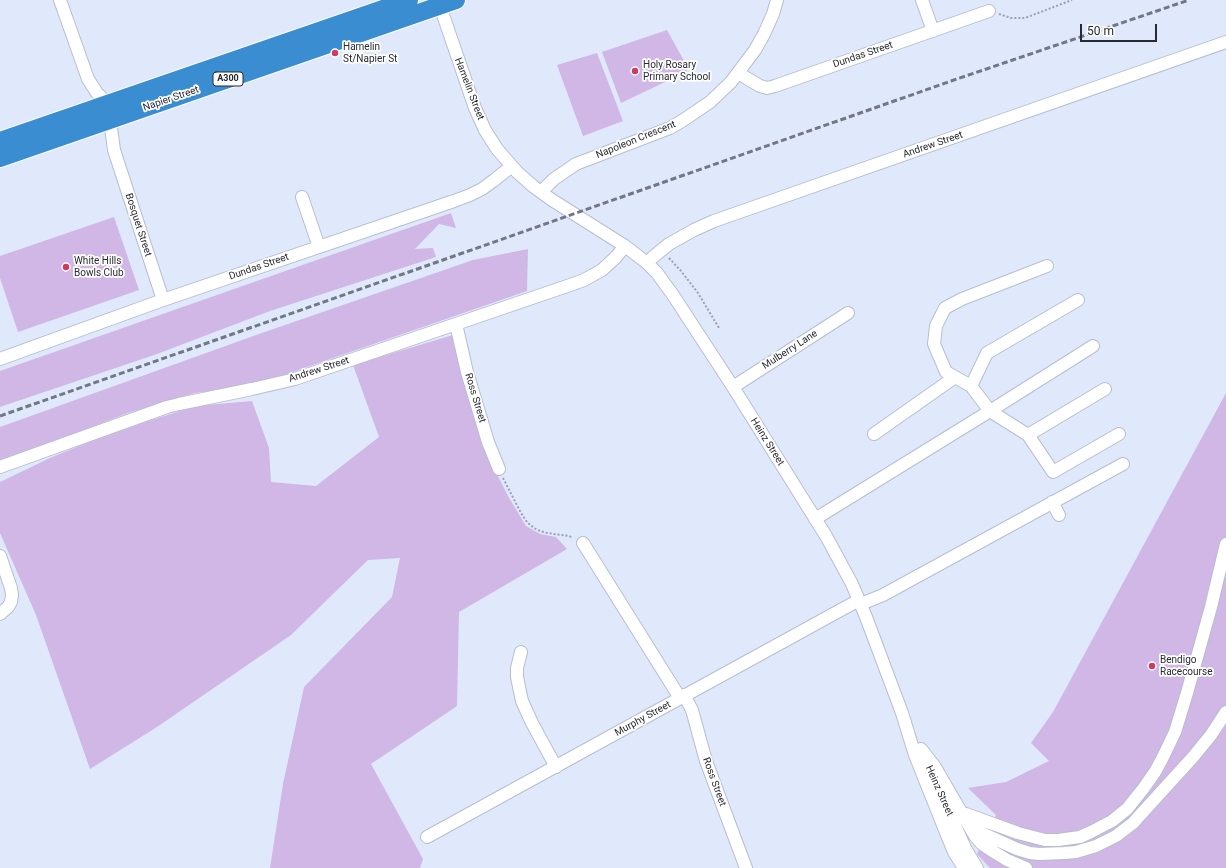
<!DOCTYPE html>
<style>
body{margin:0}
#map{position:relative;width:1226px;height:868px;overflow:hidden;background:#e0e8fc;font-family:Roboto,sans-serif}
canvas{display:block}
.scale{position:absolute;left:1080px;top:24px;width:77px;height:18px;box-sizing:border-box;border:2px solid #272a31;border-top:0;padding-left:5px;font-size:12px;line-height:14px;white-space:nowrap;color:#272a31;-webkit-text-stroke:3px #fff;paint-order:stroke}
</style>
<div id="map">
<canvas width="1226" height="868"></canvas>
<div class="scale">50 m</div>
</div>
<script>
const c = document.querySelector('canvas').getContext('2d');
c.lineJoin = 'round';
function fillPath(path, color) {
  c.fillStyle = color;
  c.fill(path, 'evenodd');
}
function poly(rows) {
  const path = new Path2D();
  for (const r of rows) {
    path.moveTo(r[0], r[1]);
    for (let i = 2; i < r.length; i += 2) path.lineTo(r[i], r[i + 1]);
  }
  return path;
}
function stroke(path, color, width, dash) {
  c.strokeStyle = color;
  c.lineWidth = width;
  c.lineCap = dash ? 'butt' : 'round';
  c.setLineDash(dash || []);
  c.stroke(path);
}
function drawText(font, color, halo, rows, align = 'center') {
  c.font = font + ' Roboto,sans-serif';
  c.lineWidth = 3.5;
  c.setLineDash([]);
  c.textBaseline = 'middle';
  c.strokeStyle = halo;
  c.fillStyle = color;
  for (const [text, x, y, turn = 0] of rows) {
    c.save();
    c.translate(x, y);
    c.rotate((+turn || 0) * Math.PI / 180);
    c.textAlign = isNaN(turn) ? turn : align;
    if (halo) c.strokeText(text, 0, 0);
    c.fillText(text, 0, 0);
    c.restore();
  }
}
fillPath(poly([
 [667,30,688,68,686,72,621,103,602,52],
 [597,53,623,121,583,136,557,65],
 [451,213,456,228,439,224,415,249,433,248,436,257,270,311,157,354,0,407,0,371],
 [114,217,139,290,18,332,0,278,0,256],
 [528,249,527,291,284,375,227,389,195,393,128,413,0,462,0,427,259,334,473,260],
 [453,335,491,462,508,496,526,526,540,534,556,537,567,549,459,612,457,706,371,764,423,859,420,868,270,868,283,784,304,687,392,597,400,558,368,560,291,635,157,727,90,769,36,615,0,533,0,482,50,458,113,432,196,406,252,401,269,448,271,482,316,486,379,437,353,365],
 [1226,393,1226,868,990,868,977,854,996,815,968,788,1006,782,1049,761,1031,743,1053,712]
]), '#d0b7e6');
const minor = poly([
 [60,0,88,79,97,93,108,104],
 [922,0,933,31],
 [440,6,475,108,485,130,497,149,517,172,534,187,552,200,625,246,647,263,657,273,673,295,733,387,826,536,852,584,866,617,902,713,915,755,947,835,954,852,964,868],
 [738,73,760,86,767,88,775,86,989,11],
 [110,120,114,150,163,300],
 [541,192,554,179,576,164,670,128,682,121,710,102,731,82,755,50,764,34,773,14,777,0],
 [302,197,319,247],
 [647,263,653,257,669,244,694,230,714,221,1226,42],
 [1047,266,962,299,945,308,936,326,934,344,946,372,971,386,990,411,1028,435,1053,472,1119,434],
 [456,324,467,372,488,442,499,469],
 [0,359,163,300,454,201,470,195,482,189,493,181,512,166],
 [971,386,987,353,1078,300],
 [733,387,848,313],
 [874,434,955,377],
 [1028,435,1105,389],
 [0,467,167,407,179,404,252,389,295,379,573,284,584,280,602,270,616,257,625,246],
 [1052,502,1059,515],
 [815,519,990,411,1093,346],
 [583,543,680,698],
 [0,556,11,588,12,595,11,602,8,607,0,614],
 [861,604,883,595,1123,464],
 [521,652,517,668,517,677,522,701,532,723,556,767],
 [684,695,692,710,706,761,746,868],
 [921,749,935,767,975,836,982,844,994,852,1007,860,1026,868],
 [928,765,965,848,977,868],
 [936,808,947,809,966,814,1018,833,1045,840,1058,840,1080,837,1091,832,1112,821,1127,809,1143,789,1155,772,1163,757,1175,732,1187,693,1211,607,1226,544],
 [963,815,979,831,986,835,1017,849,1030,853,1039,854,1064,853,1076,852,1096,846,1116,836,1133,823,1142,813,1193,757,1211,735,1226,712],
 [427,837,859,600]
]);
const highway = poly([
 [0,141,409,0],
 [0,158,456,0]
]);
stroke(minor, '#b6bed0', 14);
stroke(highway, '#fff', 20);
stroke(poly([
 [999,14,1011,18,1025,18,1072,0],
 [669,258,681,271,698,293,719,328],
 [503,478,521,513,527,522,534,528,540,531,547,533,569,536,573,538]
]), '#9aa0af', 2, [2, 2]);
stroke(minor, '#fff', 12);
stroke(highway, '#3a8dd0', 18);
stroke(poly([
 [0,416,951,81,1189,0]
]), '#727783', 3, [6, 3]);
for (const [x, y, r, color] of [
 [335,53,4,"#cb3c5e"],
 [635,71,4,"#cb3c5e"],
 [66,267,4,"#cb3c5e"],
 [1152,666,4,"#cb3c5e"]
]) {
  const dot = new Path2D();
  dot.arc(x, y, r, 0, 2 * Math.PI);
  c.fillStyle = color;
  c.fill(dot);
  stroke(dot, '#fff', 1.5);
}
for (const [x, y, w] of [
 [228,79,30]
]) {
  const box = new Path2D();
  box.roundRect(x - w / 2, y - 7, w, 14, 3);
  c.fillStyle = '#fff';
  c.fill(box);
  stroke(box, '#272a31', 1);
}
drawText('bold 9px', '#272a31', null, [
 ["A300",228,79]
]);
drawText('10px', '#272a31', '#fff', [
 ["Hamelin",343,47],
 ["St/Napier St",343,59],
 ["Holy Rosary",643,65],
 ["Primary School",643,77],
 ["White Hills",74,261],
 ["Bowls Club",74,273],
 ["Bendigo",1160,660],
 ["Racecourse",1160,672]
], 'left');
drawText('10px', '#272a31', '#fff', [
 ["Dundas Street",863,55,-19],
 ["Hamelin Street",469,89,69],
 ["Napier Street",171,99,-19],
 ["Napoleon Crescent",636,140,-22],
 ["Andrew Street",933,145,-19],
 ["Bosquet Street",138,225,72],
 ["Dundas Street",259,267,-19],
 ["Mulberry Lane",790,350,-33],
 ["Andrew Street",319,370,-18],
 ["Ross Street",475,398,73],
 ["Heinz Street",767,442,58],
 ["Murphy Street",643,719,-29],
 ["Ross Street",714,782,70],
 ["Heinz Street",939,791,66]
]);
</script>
